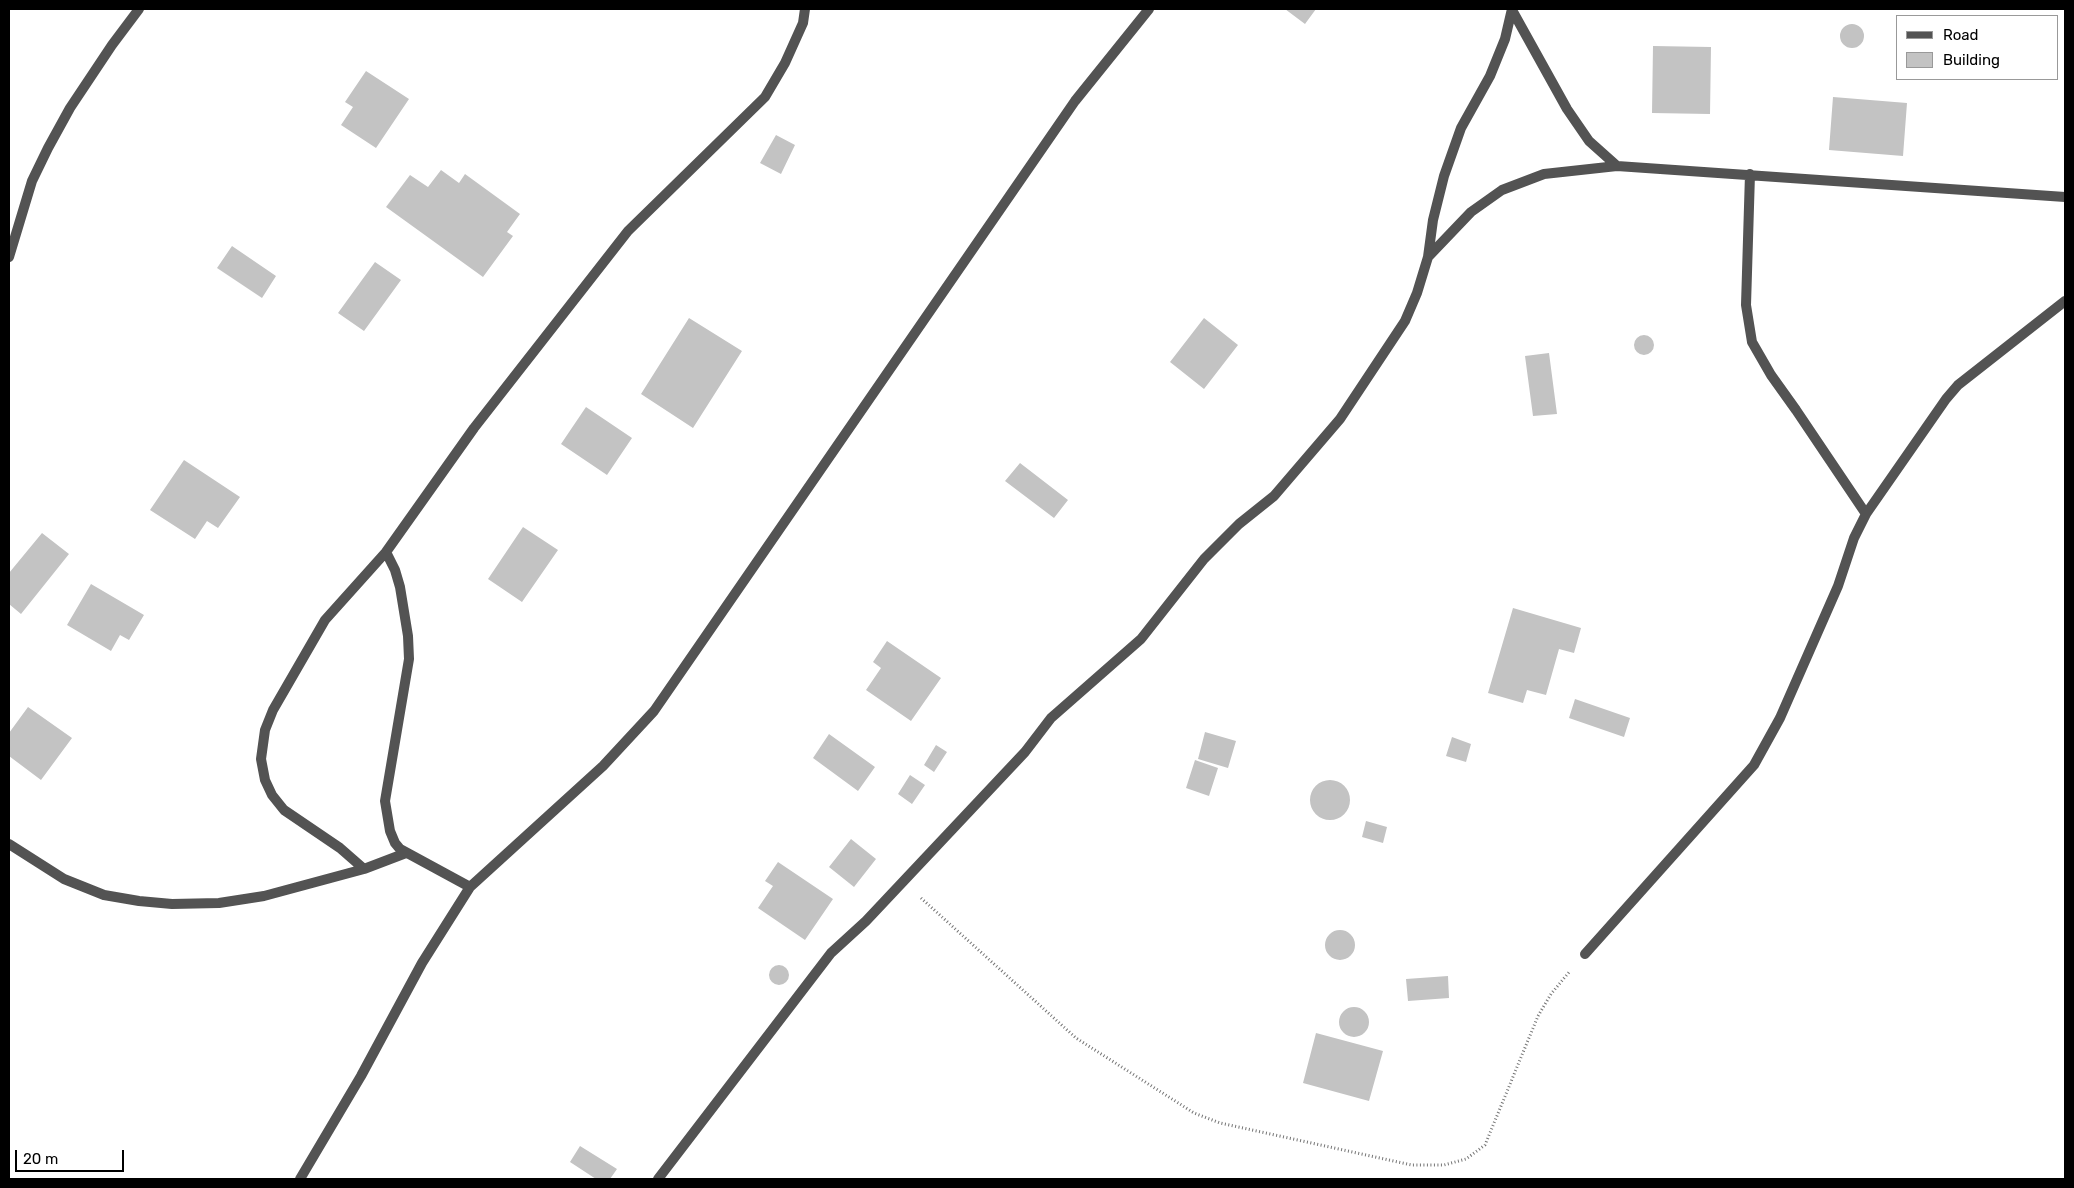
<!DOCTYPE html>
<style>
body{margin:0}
#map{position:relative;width:2074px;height:1188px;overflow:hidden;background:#fff;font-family:Rubik,sans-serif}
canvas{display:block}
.frame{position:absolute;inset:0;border:10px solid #000;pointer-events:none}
.legend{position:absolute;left:1896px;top:15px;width:162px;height:65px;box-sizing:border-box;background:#fff;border:1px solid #999;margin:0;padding:6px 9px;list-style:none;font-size:15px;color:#000}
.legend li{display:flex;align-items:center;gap:10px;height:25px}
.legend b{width:25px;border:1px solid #999}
.scale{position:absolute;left:15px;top:1150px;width:109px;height:22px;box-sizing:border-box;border:2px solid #000;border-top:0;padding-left:6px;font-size:15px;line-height:18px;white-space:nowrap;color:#000;-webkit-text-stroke:4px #fff;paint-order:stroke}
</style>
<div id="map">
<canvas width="2074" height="1188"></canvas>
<div class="frame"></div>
<ul class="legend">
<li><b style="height:6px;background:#535353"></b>Road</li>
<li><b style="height:14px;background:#c3c3c3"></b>Building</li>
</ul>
<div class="scale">20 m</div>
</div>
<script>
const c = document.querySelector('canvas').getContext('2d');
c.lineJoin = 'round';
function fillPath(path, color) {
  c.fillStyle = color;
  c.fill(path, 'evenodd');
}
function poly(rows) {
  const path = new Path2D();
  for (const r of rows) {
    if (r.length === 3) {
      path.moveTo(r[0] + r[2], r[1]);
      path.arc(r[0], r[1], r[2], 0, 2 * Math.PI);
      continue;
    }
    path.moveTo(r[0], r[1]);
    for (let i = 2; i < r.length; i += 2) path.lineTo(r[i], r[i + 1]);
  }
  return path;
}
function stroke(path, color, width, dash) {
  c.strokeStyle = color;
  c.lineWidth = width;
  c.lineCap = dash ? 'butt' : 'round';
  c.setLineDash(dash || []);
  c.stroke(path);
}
fillPath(poly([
 [1285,9,1316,9,1305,24],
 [1852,36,12],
 [1653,46,1711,47,1710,114,1652,113],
 [366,71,409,99,376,148,341,125,353,107,345,102],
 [1833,97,1907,103,1903,156,1829,150],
 [776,135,795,145,781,174,760,163],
 [441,170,459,183,465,174,520,214,507,232,513,236,483,277,386,207,410,175,428,187],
 [232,246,276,276,262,298,217,268],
 [375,262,401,280,364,331,338,313],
 [689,318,742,351,693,428,641,394],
 [1204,318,1238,345,1204,389,1170,362],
 [1644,345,10],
 [1549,353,1557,414,1533,416,1525,356],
 [586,407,632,438,607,475,561,444],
 [184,460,240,497,218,528,207,521,195,539,150,510],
 [1020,463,1068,500,1054,518,1005,481],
 [523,527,558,550,522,602,488,579],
 [42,533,69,554,21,614,9,604,9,573],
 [91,584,144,615,129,640,120,635,111,651,67,625],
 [1513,608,1581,628,1574,653,1559,649,1546,695,1527,690,1523,703,1488,693],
 [887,641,941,678,911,721,866,690,881,668,873,662],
 [1575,699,1630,718,1624,737,1569,718],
 [28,707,72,738,41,780,9,756,9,733],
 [1205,732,1236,741,1228,768,1198,759],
 [829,734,875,767,858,791,813,758],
 [1452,737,1471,744,1466,762,1446,756],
 [936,745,947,752,934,772,924,765],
 [1195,760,1218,768,1209,796,1186,788],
 [910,775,925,785,912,804,898,794],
 [1330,800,20],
 [1366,821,1387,827,1383,843,1362,837],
 [851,839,876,859,854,887,829,867],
 [778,862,833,899,805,940,758,908,773,886,765,881],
 [1340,945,15],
 [779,975,10],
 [1448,976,1449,998,1408,1001,1406,979],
 [1354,1022,15],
 [1316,1033,1383,1051,1369,1101,1303,1083],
 [580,1146,617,1169,610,1179,596,1179,570,1162]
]), '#c3c3c3');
stroke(poly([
 [921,898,1076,1038,1194,1113,1220,1123,1412,1165,1444,1165,1466,1159,1485,1145,1538,1016,1551,994,1570,971]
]), '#757575', 3, [1, 2.5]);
stroke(poly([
 [1512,10,1567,109,1589,141,1617,166],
 [1750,174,1746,305,1752,342,1771,375,1796,410,1866,514],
 [9,257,32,181,48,148,70,108,112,45,139,9],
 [1428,257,1471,212,1502,190,1544,174,1617,166,2065,197],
 [386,552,395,570,400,587,408,636,409,659,385,801,390,831,395,843,400,849,470,887],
 [9,844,64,879,104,895,139,901,172,904,219,903,264,896,364,869,406,853],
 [364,869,340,848,284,810,272,795,265,780,261,759,265,730,273,710,325,620,386,552,474,428,628,231,765,97,785,63,803,23,805,9],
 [1585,954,1754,765,1780,718,1838,586,1854,538,1866,514,1946,399,1958,385,2065,301],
 [300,1179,361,1076,422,963,470,887,603,766,654,711,1075,101,1149,9],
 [658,1179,831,953,866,921,1025,752,1051,718,1141,639,1204,559,1239,524,1274,496,1340,419,1405,321,1417,293,1428,257,1433,220,1444,176,1461,128,1490,76,1505,39,1512,9]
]), '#535353', 10);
</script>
